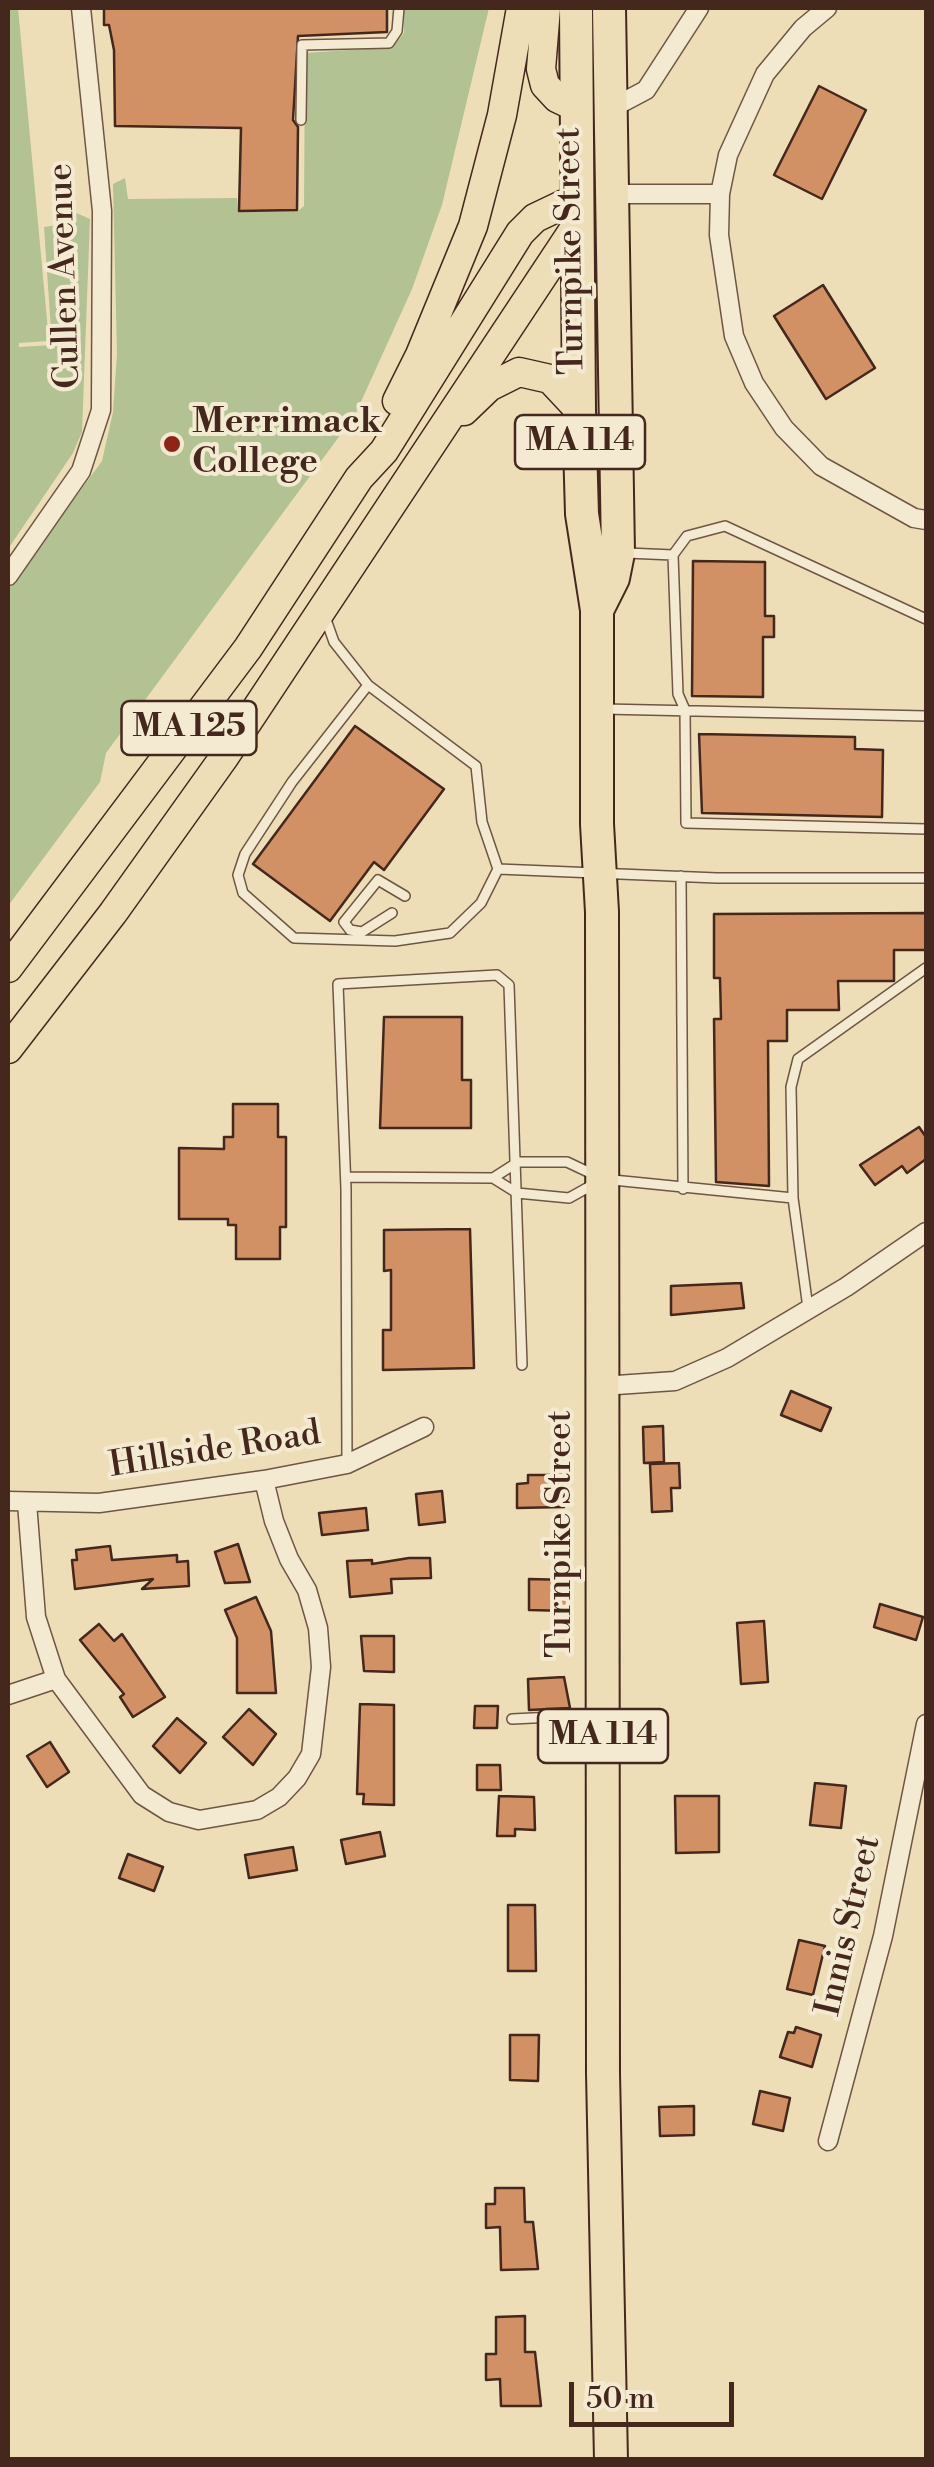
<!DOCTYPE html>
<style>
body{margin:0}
#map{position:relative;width:934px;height:2467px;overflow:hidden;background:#eddeb8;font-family:"Libre Bodoni",serif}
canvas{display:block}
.frame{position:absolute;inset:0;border:10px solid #45281d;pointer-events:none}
.scale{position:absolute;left:569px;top:2382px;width:165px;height:45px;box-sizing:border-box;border:5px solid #45281d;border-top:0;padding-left:12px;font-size:30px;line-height:35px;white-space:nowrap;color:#45281d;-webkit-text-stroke:8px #f3ead1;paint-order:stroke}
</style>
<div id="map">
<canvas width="934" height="2467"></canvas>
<div class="frame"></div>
<div class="scale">50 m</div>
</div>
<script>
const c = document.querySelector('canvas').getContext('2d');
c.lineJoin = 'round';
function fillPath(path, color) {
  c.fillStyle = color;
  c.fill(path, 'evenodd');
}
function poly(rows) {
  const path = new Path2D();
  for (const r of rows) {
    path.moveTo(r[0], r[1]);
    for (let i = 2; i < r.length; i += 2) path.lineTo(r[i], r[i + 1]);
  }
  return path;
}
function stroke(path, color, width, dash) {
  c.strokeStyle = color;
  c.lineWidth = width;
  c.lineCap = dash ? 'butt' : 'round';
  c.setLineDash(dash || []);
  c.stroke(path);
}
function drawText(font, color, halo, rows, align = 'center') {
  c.font = font + ' "Libre Bodoni",serif';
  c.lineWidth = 8;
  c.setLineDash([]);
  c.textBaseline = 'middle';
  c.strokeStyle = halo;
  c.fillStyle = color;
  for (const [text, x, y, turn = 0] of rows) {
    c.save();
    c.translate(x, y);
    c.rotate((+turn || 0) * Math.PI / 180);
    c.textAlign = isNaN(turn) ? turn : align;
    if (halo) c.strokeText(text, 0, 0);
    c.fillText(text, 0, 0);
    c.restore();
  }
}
fillPath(poly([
 [8,8,18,8,49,341,19,343,19,347,52,345,44,227,65,224,67,209,90,219,82,432,73,453,8,549],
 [404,8,489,8,442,205,412,289,355,415,106,753,100,782,8,906,8,590,102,461,113,412,117,354,113,184,125,178,128,199,237,198,238,212,298,211,304,206,305,53,392,47,404,33]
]), '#b2c293');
const building = poly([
 [104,8,387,8,387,32,298,36,293,120,298,127,297,210,239,211,241,128,115,126,114,50,109,25,104,25,104,8],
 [819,86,866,110,822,199,774,175,819,86],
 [823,285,875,368,826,399,774,316,823,285],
 [693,561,765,562,765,616,774,616,774,637,763,637,763,697,692,696,693,561],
 [355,726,444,789,384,870,374,862,330,921,253,864,355,726],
 [699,734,855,737,855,749,883,750,882,817,702,813,699,734],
 [926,913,926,950,894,950,894,981,838,981,839,1010,787,1010,787,1041,768,1041,769,1186,716,1182,714,1019,721,1019,720,978,714,978,714,914,926,913],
 [384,1017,462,1017,462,1080,471,1080,471,1128,380,1128,384,1017],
 [233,1104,278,1104,278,1137,286,1137,286,1227,280,1227,280,1259,236,1259,236,1225,228,1225,228,1219,179,1219,179,1148,224,1149,224,1137,233,1137,233,1104],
 [919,1127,926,1137,926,1159,907,1173,902,1166,875,1185,860,1165,919,1127],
 [470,1229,474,1368,383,1370,383,1330,391,1330,391,1270,384,1271,384,1230,470,1229],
 [741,1283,744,1308,671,1315,671,1286,741,1283],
 [791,1391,831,1408,821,1431,781,1415,791,1391],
 [663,1426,664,1462,644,1463,643,1427,663,1426],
 [679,1463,680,1488,671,1488,672,1511,652,1512,650,1464,679,1463],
 [528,1475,563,1475,564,1507,517,1508,517,1484,528,1483,528,1475],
 [442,1491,445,1522,419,1525,416,1494,442,1491],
 [366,1508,368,1530,322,1535,319,1513,366,1508],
 [238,1544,250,1582,225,1583,215,1552,238,1544],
 [110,1546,112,1560,177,1555,177,1562,188,1561,189,1586,142,1589,153,1579,75,1589,72,1560,77,1560,76,1550,110,1546],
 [409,1558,430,1558,431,1578,391,1579,392,1593,350,1597,347,1561,372,1560,372,1564,409,1558],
 [529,1579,570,1580,569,1611,529,1610,529,1579],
 [256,1597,271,1631,276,1693,237,1693,237,1638,225,1610,256,1597],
 [880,1604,923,1617,916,1640,874,1627,880,1604],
 [764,1621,768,1682,741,1684,737,1623,764,1621],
 [99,1624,114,1641,122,1634,165,1697,133,1717,120,1697,124,1694,80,1640,99,1624],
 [361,1636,394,1636,394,1672,364,1671,361,1636],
 [564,1677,570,1708,529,1710,528,1679,564,1677],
 [360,1704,394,1705,394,1805,363,1804,364,1794,357,1794,360,1704],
 [475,1706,498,1706,497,1728,474,1728,475,1706],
 [249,1709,276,1734,253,1765,223,1737,249,1709],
 [177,1718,206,1743,180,1773,153,1746,177,1718],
 [50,1742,69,1772,47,1787,27,1756,50,1742],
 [477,1765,500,1765,501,1790,477,1790,477,1765],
 [815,1783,846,1786,841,1828,810,1825,815,1783],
 [499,1796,534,1797,535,1830,515,1829,515,1836,497,1836,499,1796],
 [675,1796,719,1796,719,1852,676,1853,675,1796],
 [380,1832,385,1856,346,1864,341,1840,380,1832],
 [293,1847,297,1870,249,1878,245,1855,293,1847],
 [128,1854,163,1867,154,1891,119,1878,128,1854],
 [508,1905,535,1905,536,1971,508,1971,508,1905],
 [799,1940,825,1946,813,1995,787,1989,799,1940],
 [796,2027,821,2035,812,2067,780,2057,788,2032,794,2033,796,2027],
 [510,2035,539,2035,538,2081,510,2080,510,2035],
 [760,2091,790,2098,783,2131,753,2124,760,2091],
 [694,2106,694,2135,660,2136,659,2107,694,2106],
 [495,2188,524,2188,525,2222,533,2222,538,2269,501,2270,500,2227,486,2228,486,2204,495,2204,495,2188],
 [525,2316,525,2352,535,2352,541,2406,501,2406,500,2379,486,2380,486,2354,496,2354,496,2317,525,2316]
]);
fillPath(building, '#d19164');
stroke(building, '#45281d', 2.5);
const lane = poly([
 [301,120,302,45,389,43,397,31,399,8],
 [627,553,673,555,687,536,725,526,926,619],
 [673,555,678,694,685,710,686,823,926,829],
 [324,614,334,642,368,685,476,766,482,822,498,869,481,903,450,933,395,941,294,938,243,893,238,875,245,854,292,782,368,685],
 [604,709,926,716],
 [498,869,717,878,926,878],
 [681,876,683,1189],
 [392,913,362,932,350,930,344,922,378,880,405,896],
 [346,1177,493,1178,518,1162,567,1162,603,1179,793,1198],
 [493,1178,517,1193,569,1198,596,1183],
 [808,1308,793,1198,791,1087,798,1059,926,968],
 [347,1464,346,1189,338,984,497,975,509,985,522,1365],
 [512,1719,595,1715]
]);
const street = poly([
 [827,8,803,28,765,74,728,155,720,194,719,235,734,336,754,383,784,428,821,466,914,518,926,520],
 [610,109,646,90,699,8],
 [609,194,720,194],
 [8,576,81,471,101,410,102,211,81,8],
 [602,1386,675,1381,727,1358,846,1287,926,1232],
 [8,1501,99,1503,264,1480,347,1464,424,1427],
 [27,1503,36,1617,56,1679,142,1795,169,1812,199,1820,257,1810,279,1797,297,1778,311,1754,321,1667,318,1628,307,1590,289,1559,274,1521,264,1480],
 [8,1695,56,1679],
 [828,2141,883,1936,926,1724]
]);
const primary = poly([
 [546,8,541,69,545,85,557,98,576,107],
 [397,401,420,355,473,226,502,115,521,8],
 [464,411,489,387,519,372,550,379,579,410],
 [8,968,248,648,359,478,384,451,520,233,535,218,577,198],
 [8,1049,113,913,225,756,578,223]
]);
const highway = poly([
 [576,8,579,410,582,514,597,610,597,824,602,912,603,2073,611,2460],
 [597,610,613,578,618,553,609,8]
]);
stroke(lane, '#6f5644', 12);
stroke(street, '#6f5644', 21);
stroke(primary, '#45281d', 31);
stroke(highway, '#45281d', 36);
stroke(lane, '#f3ead1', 9);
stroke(street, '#f3ead1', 18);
stroke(primary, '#eddeb8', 28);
stroke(highway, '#eddeb8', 32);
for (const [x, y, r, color] of [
 [172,444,10,"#8f2418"]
]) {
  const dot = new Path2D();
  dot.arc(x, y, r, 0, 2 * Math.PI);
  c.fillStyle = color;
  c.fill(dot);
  stroke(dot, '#f3ead1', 4);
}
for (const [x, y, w] of [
 [580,442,130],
 [189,728,135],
 [603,1736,130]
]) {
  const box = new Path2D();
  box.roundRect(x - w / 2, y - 27, w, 54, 8);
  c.fillStyle = '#f3ead1';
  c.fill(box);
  stroke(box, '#45281d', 2.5);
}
drawText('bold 32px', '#45281d', null, [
 ["MA 114",580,442],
 ["MA 125",189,728],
 ["MA 114",603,1736]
]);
drawText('35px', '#45281d', '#f3ead1', [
 ["Turnpike Street",572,251,-91],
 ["Cullen Avenue",66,276,-92],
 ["Hillside Road",215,1451,-9],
 ["Turnpike Street",562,1534,-90],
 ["Innis Street",850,1926,-77]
]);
drawText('bold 35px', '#45281d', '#f3ead1', [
 ["Merrimack",192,424],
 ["College",192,464]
], 'left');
</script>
